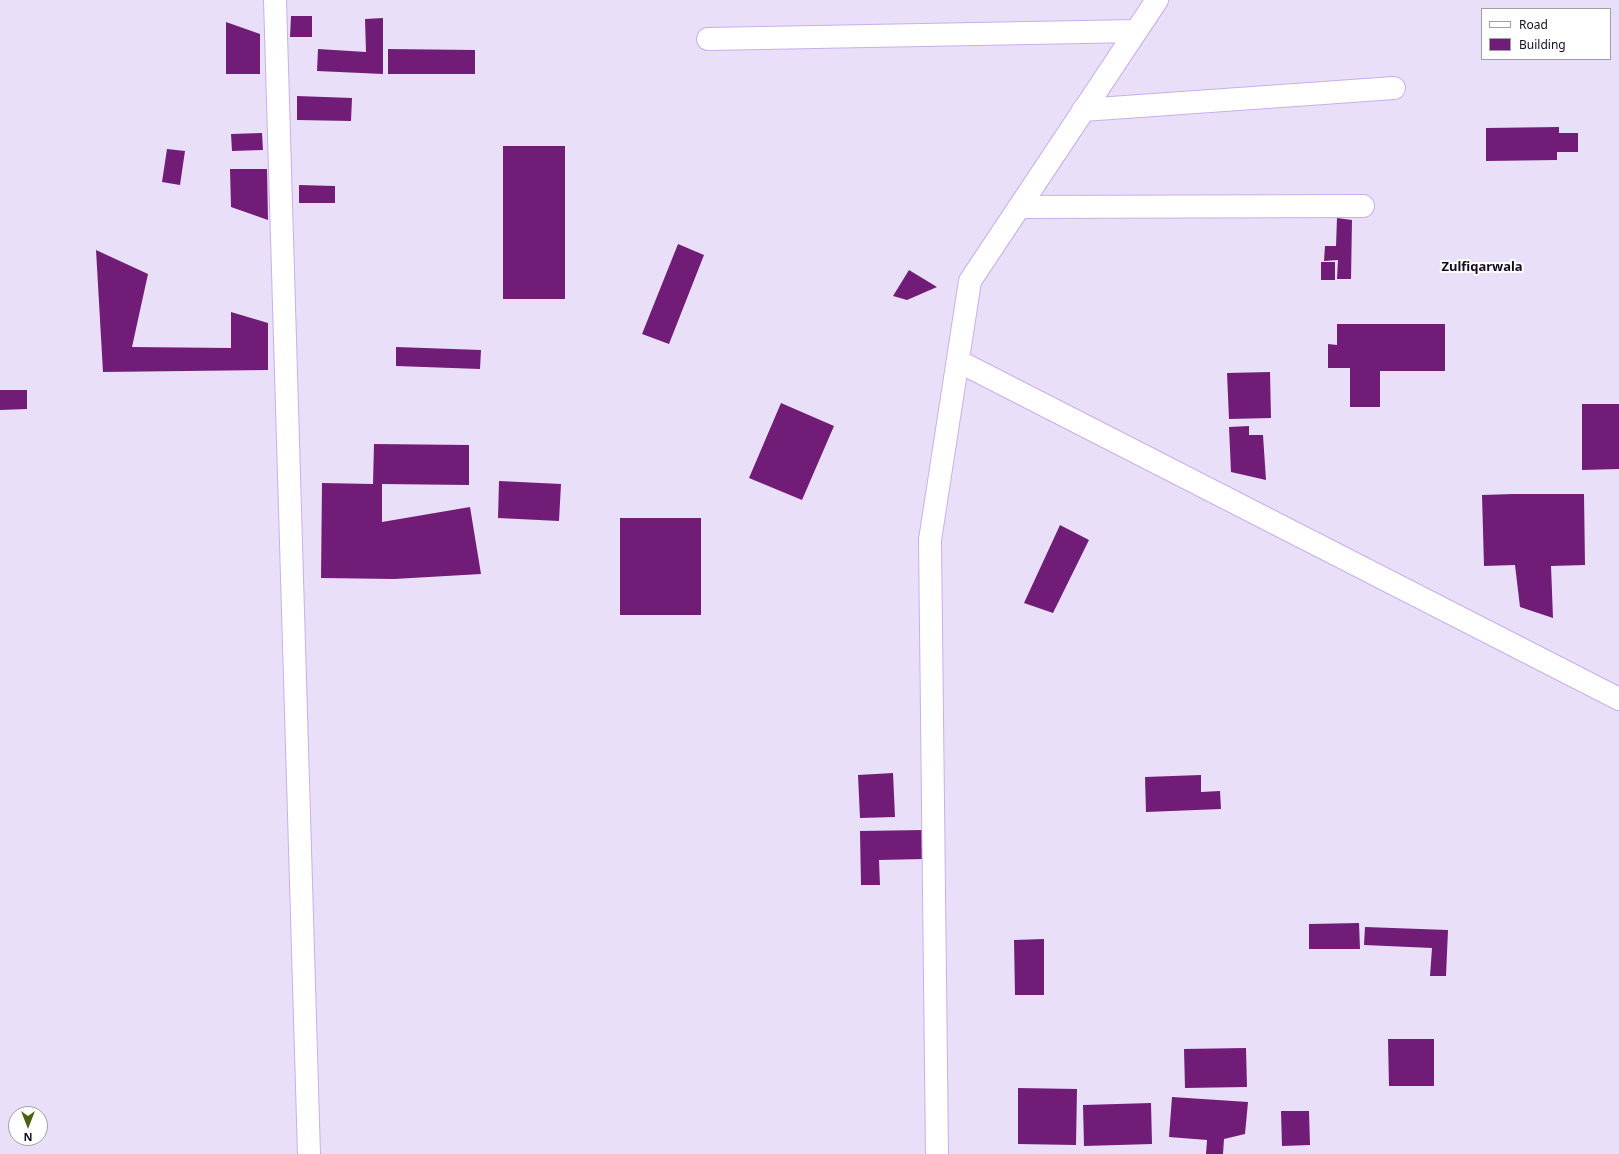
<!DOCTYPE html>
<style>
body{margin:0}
#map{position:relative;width:1619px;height:1154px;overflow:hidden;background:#eadff8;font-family:"Noto Sans",sans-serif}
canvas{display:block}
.legend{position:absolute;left:1481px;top:8px;width:130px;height:52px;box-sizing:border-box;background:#fff;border:1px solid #a29ea6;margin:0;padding:5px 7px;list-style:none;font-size:12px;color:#160c21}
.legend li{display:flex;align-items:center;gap:8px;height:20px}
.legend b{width:20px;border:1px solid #a29ea6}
.north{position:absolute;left:8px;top:1106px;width:40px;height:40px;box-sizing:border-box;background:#fff;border:1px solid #a29ea6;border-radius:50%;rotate:180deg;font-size:11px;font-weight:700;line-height:16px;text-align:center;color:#160c21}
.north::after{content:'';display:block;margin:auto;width:14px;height:18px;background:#4a6210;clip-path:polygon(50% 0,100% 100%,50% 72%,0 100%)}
</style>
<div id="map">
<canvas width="1619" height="1154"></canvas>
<ul class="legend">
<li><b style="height:5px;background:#fff"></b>Road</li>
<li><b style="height:11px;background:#711d77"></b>Building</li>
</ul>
<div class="north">N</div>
</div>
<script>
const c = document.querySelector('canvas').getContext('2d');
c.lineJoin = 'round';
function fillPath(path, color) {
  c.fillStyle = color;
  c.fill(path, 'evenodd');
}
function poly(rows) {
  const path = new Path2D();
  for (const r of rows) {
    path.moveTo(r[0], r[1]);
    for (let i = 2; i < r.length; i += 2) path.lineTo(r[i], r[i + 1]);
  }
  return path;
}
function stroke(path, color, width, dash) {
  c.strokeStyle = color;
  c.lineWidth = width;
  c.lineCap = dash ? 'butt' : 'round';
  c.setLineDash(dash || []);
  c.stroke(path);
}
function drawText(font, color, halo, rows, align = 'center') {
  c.font = font + ' "Noto Sans",sans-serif';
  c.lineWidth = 4;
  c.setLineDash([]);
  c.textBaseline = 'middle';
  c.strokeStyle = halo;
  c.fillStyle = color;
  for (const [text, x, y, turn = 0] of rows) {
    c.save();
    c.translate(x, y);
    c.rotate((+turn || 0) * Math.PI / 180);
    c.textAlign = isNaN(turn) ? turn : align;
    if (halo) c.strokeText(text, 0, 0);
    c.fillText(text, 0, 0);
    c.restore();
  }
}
fillPath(poly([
 [291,16,312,16,312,37,290,37],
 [383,18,383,74,317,71,318,49,366,52,365,19],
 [226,22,260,34,260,74,226,74],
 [388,49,475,50,475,74,388,74],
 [297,96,352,98,351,121,297,120],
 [1559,127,1559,133,1578,133,1578,152,1557,152,1557,160,1486,161,1486,128],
 [262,133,263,150,232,151,231,134],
 [503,146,565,146,565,299,503,299],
 [167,149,185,151,180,185,162,182],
 [230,169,267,169,268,220,231,207],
 [299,185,335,186,335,203,299,203],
 [1337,218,1352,220,1351,279,1337,279,1338,260,1324,261,1325,246,1336,246],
 [678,244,704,255,669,344,642,334],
 [96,250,148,274,132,347,231,348,231,312,268,323,268,370,103,372],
 [1321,262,1335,262,1335,280,1321,280],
 [909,270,937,287,907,300,893,296],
 [1337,324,1445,324,1445,371,1380,371,1380,407,1350,407,1350,368,1328,368,1328,344,1337,345],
 [396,347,481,350,480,369,396,366],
 [1270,372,1271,418,1229,419,1227,373],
 [0,390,27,390,27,409,0,410],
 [781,403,834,426,802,500,749,478],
 [1582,404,1619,404,1619,469,1582,470],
 [1249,426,1249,435,1263,435,1266,480,1231,472,1229,427],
 [374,444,469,445,469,485,382,484,382,522,470,507,481,574,394,579,321,578,322,483,373,484],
 [499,481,561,484,559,521,498,518],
 [1513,494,1584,494,1585,565,1551,566,1553,618,1520,607,1515,565,1484,566,1482,495],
 [620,518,701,518,701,615,620,615],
 [1060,525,1089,540,1053,613,1024,603],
 [893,773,895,817,860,818,858,775],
 [1201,775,1201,792,1220,791,1221,809,1146,812,1145,777],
 [924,830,924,859,879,860,880,885,861,885,860,831],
 [1359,923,1360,949,1309,949,1309,924],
 [1365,927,1448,930,1446,976,1430,976,1432,948,1364,945],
 [1044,939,1044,995,1015,995,1014,940],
 [1388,1039,1434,1039,1434,1086,1389,1086],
 [1246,1048,1247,1087,1185,1088,1184,1049],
 [1018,1088,1077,1089,1076,1145,1018,1144],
 [1172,1097,1248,1102,1245,1134,1224,1139,1223,1154,1206,1154,1207,1140,1169,1137],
 [1151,1103,1152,1144,1084,1146,1083,1105],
 [1281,1111,1309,1111,1310,1145,1282,1146]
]), '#711d77');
const minor = poly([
 [275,0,309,1154],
 [708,39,1136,31],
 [1083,110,1394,88],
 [1019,207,1363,206],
 [958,361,1619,699],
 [937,1154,930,540,970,281,1157,0]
]);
stroke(minor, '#caaeeb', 24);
stroke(minor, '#fff', 22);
drawText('bold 13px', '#160c21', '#fff', [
 ["Zulfiqarwala",1482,267]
]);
</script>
